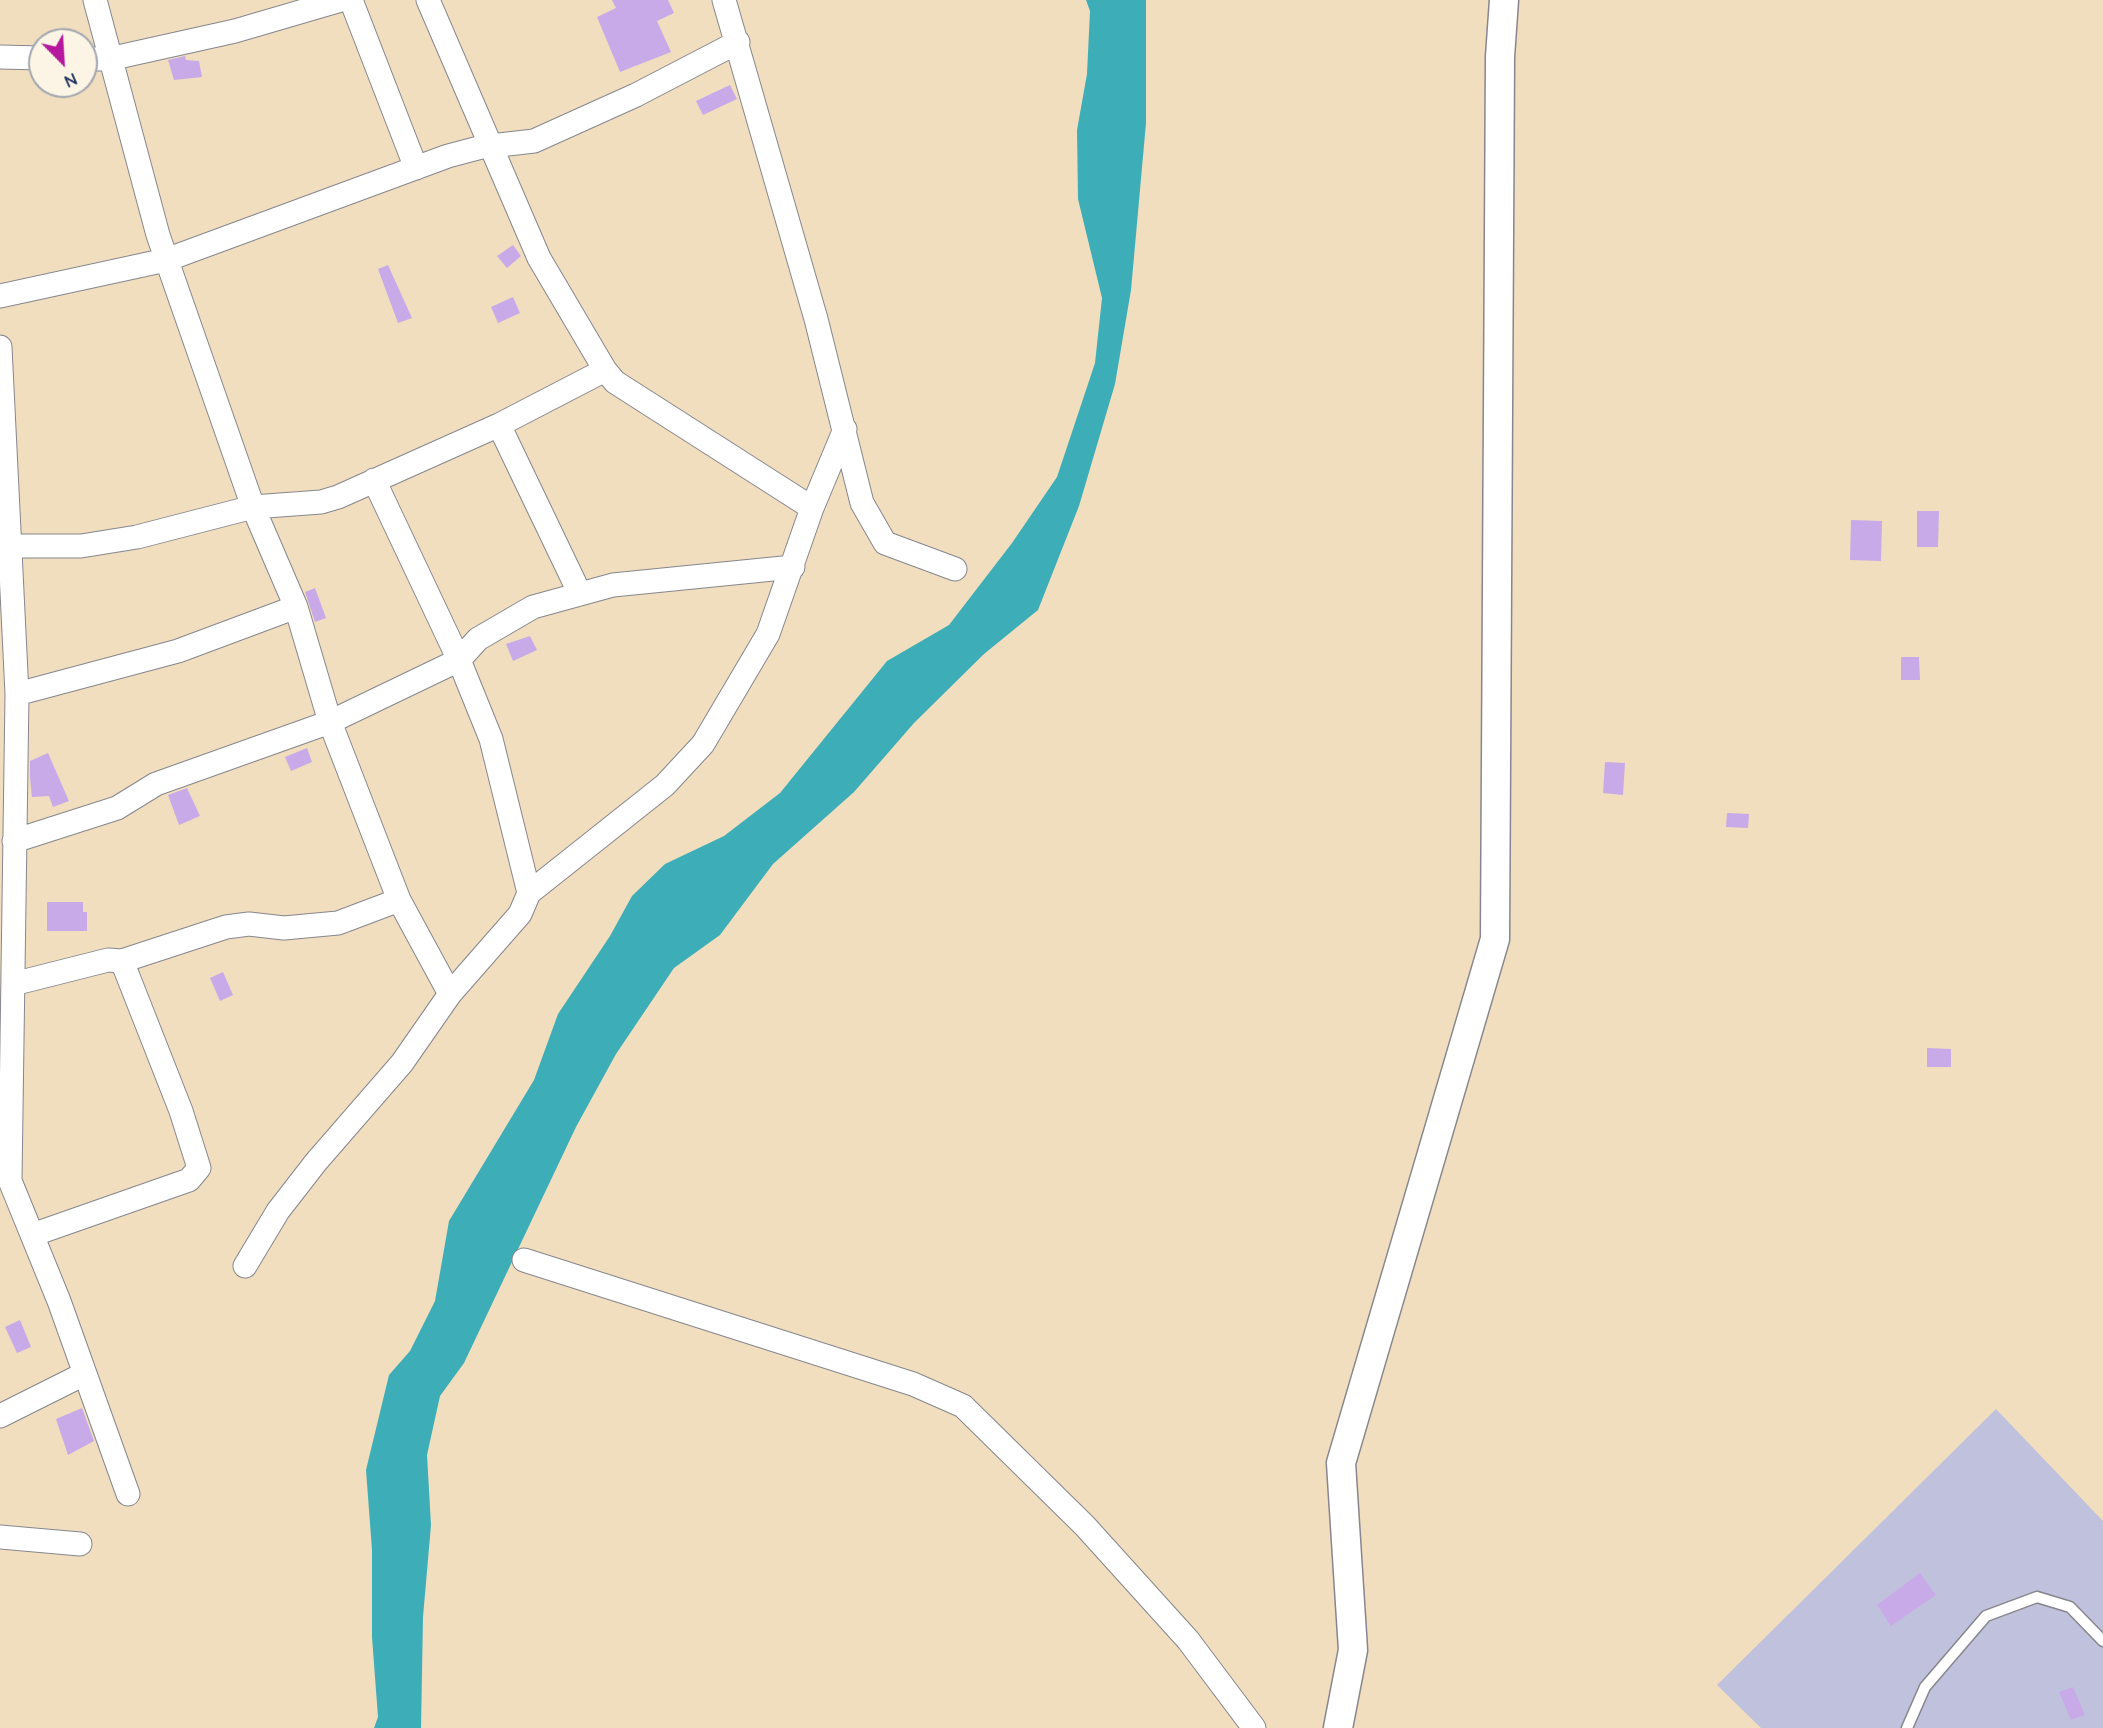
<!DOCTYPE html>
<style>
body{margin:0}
#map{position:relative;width:2103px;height:1728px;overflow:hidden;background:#f1debf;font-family:"Comic Neue",sans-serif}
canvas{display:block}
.north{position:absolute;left:28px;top:28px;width:70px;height:70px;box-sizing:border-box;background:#fcf5e5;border:2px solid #a2a6af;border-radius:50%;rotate:156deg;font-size:19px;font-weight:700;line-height:28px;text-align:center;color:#1b2f5e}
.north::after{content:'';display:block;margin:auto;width:24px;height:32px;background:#b5179e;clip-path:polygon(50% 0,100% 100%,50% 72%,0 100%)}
</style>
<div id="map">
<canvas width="2103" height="1728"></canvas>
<div class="north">N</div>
</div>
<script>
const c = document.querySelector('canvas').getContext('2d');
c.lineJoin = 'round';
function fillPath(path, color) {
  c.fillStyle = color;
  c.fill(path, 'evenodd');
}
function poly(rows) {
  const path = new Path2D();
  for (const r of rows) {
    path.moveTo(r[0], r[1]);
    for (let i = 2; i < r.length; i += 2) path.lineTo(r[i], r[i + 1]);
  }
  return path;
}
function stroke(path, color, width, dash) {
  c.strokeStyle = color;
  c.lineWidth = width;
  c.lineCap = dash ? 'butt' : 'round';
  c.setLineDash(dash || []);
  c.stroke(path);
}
fillPath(poly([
 [1996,1409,2103,1521,2103,1728,1761,1728,1717,1685]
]), '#c0c2dd');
fillPath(poly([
 [1086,0,1146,0,1146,123,1131,290,1115,384,1079,506,1038,610,984,654,914,723,854,792,773,864,720,935,674,968,616,1054,576,1127,464,1363,440,1396,427,1455,431,1525,423,1617,421,1728,374,1728,378,1717,372,1637,372,1550,366,1470,389,1375,410,1351,435,1301,449,1221,534,1080,558,1014,610,936,632,896,665,864,724,836,780,793,887,661,949,625,1012,543,1057,477,1095,363,1102,298,1078,199,1077,130,1087,74,1090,11]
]), '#3daeb7');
fillPath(poly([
 [612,0,668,0,674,13,657,21,671,52,620,72,597,17,616,8],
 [185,56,186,60,199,61,202,77,174,80,168,60],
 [730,85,737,99,703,115,696,101],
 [513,245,521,256,507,268,497,256],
 [388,265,412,318,398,323,378,269],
 [513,297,520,313,498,323,491,307],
 [1917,511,1939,511,1938,547,1917,547],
 [1851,520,1882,521,1881,561,1850,560],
 [315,588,326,618,315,622,305,592],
 [530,636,537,650,513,661,506,644],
 [1901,657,1919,657,1920,680,1901,680],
 [307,748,312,762,291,771,285,757],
 [48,753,69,801,53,807,49,796,32,797,30,777,30,761],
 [1605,762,1625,763,1623,795,1603,793],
 [187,788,200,816,179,825,168,795],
 [1727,813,1749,814,1748,828,1726,827],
 [47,902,83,902,83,912,87,912,87,931,47,931],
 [223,972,233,995,220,1001,210,978],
 [1927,1048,1951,1049,1951,1067,1927,1067],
 [20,1320,31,1347,17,1353,5,1327],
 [82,1408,94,1441,68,1455,56,1419],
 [1920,1573,1936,1595,1891,1626,1877,1605],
 [2073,1687,2085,1715,2071,1720,2059,1692]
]), '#c8aae8');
const service = poly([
 [1907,1728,1925,1687,1986,1616,2037,1597,2070,1607,2103,1641]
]);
const minor = poly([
 [95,0,158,235,253,507,296,607,330,722,399,900,450,994],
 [351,0,416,168],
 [428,0,539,258,605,370,615,382,812,508],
 [724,0,816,319,862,503,885,543,955,569],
 [0,57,42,58],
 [84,59,109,59,235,31,341,0],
 [0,296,166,260,448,156,482,147,534,141,636,95,738,42],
 [0,347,17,694,10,1179],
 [499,425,580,594],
 [374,480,459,660,491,739,529,893],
 [0,546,81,546,137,537,253,507,321,502,338,497,499,425,605,370],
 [17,694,178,651,296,607],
 [14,841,117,808,156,784,330,722,459,660,478,639,533,607,613,585,793,567],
 [13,984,108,960,122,961,226,927,249,924,284,928,338,923,399,900],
 [4,1166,59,1301,128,1494],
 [32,1235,189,1180,199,1168,181,1111,122,961],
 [524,1260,913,1384,963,1406,1085,1526,1188,1640,1254,1728],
 [245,1266,278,1211,316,1162,402,1063,450,994,520,914,529,893,665,785,703,744,768,634,812,508,845,429],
 [0,1416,84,1374],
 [0,1537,80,1544]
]);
const tertiary = poly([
 [1338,1728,1353,1650,1341,1463,1495,939,1500,57,1504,0]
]);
stroke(service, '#86868e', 13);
stroke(minor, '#86868e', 25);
stroke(tertiary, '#86868e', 31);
stroke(service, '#fff', 10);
stroke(minor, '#fff', 23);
stroke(tertiary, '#fff', 28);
</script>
